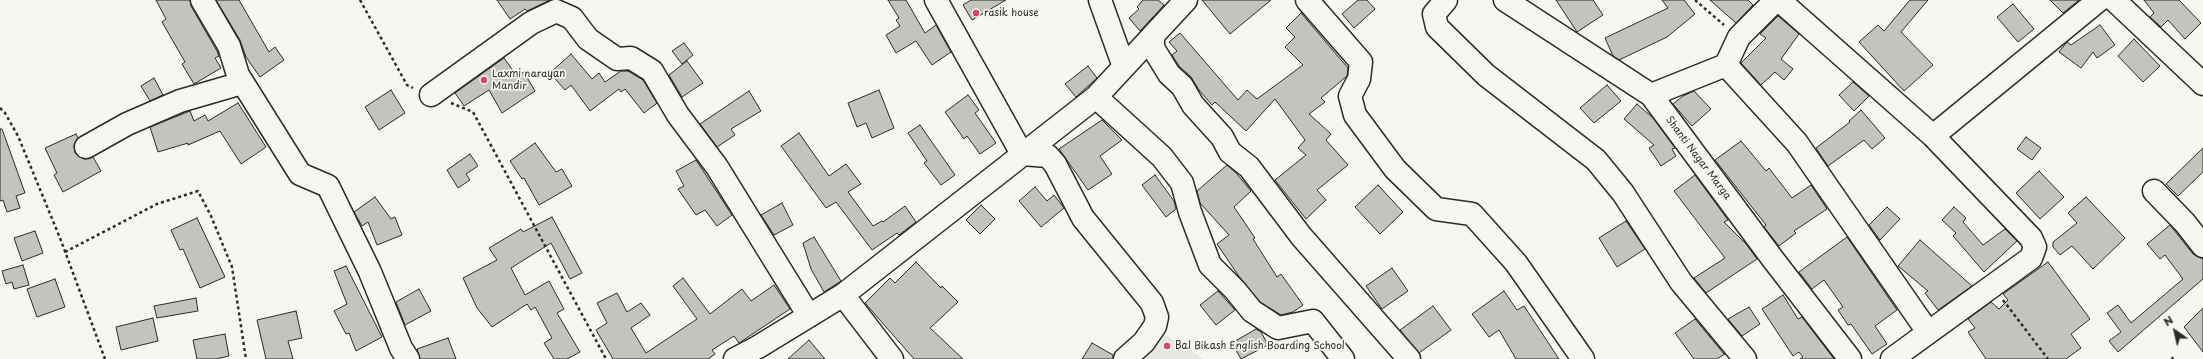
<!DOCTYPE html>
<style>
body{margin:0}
#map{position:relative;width:2203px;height:359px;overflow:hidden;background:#f6f6f2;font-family:"Playpen Sans",sans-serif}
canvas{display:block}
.north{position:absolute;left:2155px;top:311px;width:40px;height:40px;-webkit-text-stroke:3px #f6f6f2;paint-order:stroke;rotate:326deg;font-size:11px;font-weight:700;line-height:16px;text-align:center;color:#2b2b2b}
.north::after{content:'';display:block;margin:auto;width:14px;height:18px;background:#2b2b2b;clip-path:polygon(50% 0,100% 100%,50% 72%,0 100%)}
</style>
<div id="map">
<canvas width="2203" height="359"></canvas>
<div class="north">N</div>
</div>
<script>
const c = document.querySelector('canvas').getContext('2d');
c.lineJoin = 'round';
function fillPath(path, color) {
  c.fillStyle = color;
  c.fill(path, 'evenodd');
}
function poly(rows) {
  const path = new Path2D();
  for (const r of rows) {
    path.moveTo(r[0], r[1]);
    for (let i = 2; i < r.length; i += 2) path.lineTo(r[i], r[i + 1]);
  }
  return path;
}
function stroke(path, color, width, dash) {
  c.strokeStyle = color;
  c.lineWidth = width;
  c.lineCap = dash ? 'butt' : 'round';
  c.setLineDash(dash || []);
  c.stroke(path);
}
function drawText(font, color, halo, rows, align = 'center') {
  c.font = font + ' "Playpen Sans",sans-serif';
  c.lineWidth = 3.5;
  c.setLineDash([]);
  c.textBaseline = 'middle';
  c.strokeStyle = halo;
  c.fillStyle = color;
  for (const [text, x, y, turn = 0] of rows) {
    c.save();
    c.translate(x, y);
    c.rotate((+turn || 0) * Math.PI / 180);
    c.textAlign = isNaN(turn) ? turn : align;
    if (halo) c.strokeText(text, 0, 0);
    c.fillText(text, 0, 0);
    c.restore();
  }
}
fillPath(poly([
 [1162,333,1204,359,1139,359]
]), '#e7e7e3');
const building = poly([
 [156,0,190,0,191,6,217,51,219,56,215,58,221,68,194,84,182,64,185,62,162,22,166,19,156,0],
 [216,0,239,0,269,52,275,47,284,60,260,77,246,57,240,40,216,0],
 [497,0,550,0,527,11,525,9,510,19,497,0],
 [888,0,906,0,925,33,936,25,951,52,932,65,916,41,896,53,886,35,900,26,896,20,899,18,888,0],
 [971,0,1006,0,972,20,963,5,971,0],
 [1143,0,1158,0,1164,5,1140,31,1129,18,1139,9,1137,7,1143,0],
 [1202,0,1271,0,1230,34,1202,0],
 [1358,0,1367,0,1375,9,1354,28,1342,14,1358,0],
 [1556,0,1593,0,1603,15,1577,32,1556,0],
 [1662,0,1684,0,1695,14,1667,37,1619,60,1613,56,1605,38,1668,8,1662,0],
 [1710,0,1748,0,1753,5,1736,23,1710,0],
 [1910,0,1928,0,1901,32,1933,65,1904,91,1859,42,1878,25,1884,31,1910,0],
 [2050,0,2079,0,2063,13,2050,0],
 [2144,0,2179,0,2201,23,2185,39,2168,20,2161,27,2150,17,2154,13,2144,0],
 [2013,4,2034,29,2018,42,1997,17,2013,4],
 [1301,13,1348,68,1347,76,1321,98,1325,102,1309,114,1331,134,1326,140,1348,165,1317,190,1326,200,1306,219,1275,180,1306,155,1298,148,1305,140,1275,99,1246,131,1215,102,1212,105,1199,90,1191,77,1179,66,1172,55,1177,51,1169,42,1180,33,1238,100,1247,90,1257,99,1303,65,1285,47,1295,37,1286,28,1301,13],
 [1778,16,1799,34,1781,59,1793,69,1784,80,1775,72,1761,85,1741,63,1766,38,1760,34,1778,16],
 [2100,25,2115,45,2097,58,2093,52,2081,68,2059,52,2067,42,2071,45,2100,25],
 [2134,39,2160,66,2143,82,2118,56,2134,39],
 [684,43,693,55,682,64,672,51,684,43],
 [571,54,592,79,599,73,605,82,621,71,628,71,643,80,657,103,644,113,625,89,621,92,619,89,590,111,571,85,565,90,550,73,571,54],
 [504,58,517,76,524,72,535,91,502,113,489,90,464,106,455,93,504,58],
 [687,61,703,83,682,97,669,75,687,61],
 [1088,66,1097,78,1076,97,1065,84,1088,66],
 [154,78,163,95,150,101,141,86,154,78],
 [1853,82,1869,96,1854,111,1839,95,1853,82],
 [1607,85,1621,101,1594,123,1580,108,1607,85],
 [391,90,405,113,379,130,365,107,391,90],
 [879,90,894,128,872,138,866,123,857,127,848,103,879,90],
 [749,91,761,111,731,129,735,135,717,147,700,124,749,91],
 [1694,91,1711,109,1692,126,1673,104,1683,96,1694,91],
 [968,95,979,110,975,113,996,143,980,154,967,136,964,139,945,112,968,95],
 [238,103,266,147,241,164,220,131,188,145,188,143,158,152,150,127,190,111,194,121,205,115,208,121,238,103],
 [1637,104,1653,118,1675,148,1672,149,1676,156,1661,166,1649,148,1654,145,1624,119,1637,104],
 [1861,110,1885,138,1872,149,1864,140,1828,166,1816,148,1850,122,1849,121,1861,110],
 [1102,120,1122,140,1100,156,1112,174,1088,190,1059,149,1102,120],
 [920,125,955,175,941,185,924,163,927,161,908,133,920,125],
 [0,129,2,129,25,193,16,196,20,208,7,212,3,200,0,201,0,129],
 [799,133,829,176,846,164,861,184,848,192,873,226,882,221,883,222,905,206,916,222,899,235,897,233,872,250,836,202,826,208,781,146,799,133],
 [76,134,78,138,74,146,75,153,85,159,93,157,101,171,63,192,54,175,57,173,45,148,76,134],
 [2026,137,2041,148,2032,160,2017,149,2026,137],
 [1741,141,1766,171,1769,168,1792,198,1811,185,1827,209,1794,231,1796,233,1779,246,1764,227,1766,225,1715,160,1741,141],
 [535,143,556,172,562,169,572,186,539,205,524,178,522,179,510,161,535,143],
 [2203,148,2203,172,2178,196,2166,184,2203,148],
 [470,154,478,166,466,174,470,180,458,188,447,170,470,154],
 [696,160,732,215,717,226,705,210,696,215,678,189,684,186,676,171,696,160],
 [1227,165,1237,174,1251,191,1234,207,1255,238,1253,239,1277,277,1281,274,1303,305,1293,312,1281,315,1260,302,1238,275,1217,244,1229,235,1200,203,1197,191,1227,165],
 [2039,171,2064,197,2040,219,2016,193,2039,171],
 [1155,175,1174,201,1176,209,1166,217,1142,185,1155,175],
 [1695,175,1728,220,1724,222,1746,244,1757,259,1706,293,1694,278,1725,258,1674,191,1695,175],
 [1378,185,1403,212,1380,234,1355,207,1378,185],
 [1035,187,1047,201,1054,195,1064,208,1041,227,1019,201,1035,187],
 [375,197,391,219,395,217,402,235,377,245,368,222,362,226,354,212,375,197],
 [2086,197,2125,238,2093,269,2072,246,2060,255,2053,247,2053,242,2077,223,2068,213,2086,197],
 [782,203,793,225,774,235,761,215,782,203],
 [981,205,995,219,980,234,966,220,981,205],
 [1887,207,1900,219,1880,240,1869,225,1887,207],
 [1954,207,1966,218,1963,222,1983,245,2005,229,2017,241,1984,272,1953,236,1956,233,1942,220,1954,207],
 [552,217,582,273,570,279,551,243,511,268,525,295,549,281,564,309,557,313,580,352,567,359,554,359,544,343,552,338,535,307,531,310,527,304,492,327,477,308,463,278,497,260,489,248,521,229,523,232,552,217],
 [197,218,225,277,200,288,183,249,180,250,171,230,197,218],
 [1626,221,1645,249,1617,267,1599,238,1626,221],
 [2170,225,2193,254,2203,259,2203,279,2118,352,2109,341,2121,332,2107,313,2118,305,2131,323,2183,279,2165,255,2160,259,2147,244,2170,225],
 [35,231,43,253,22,261,14,238,35,231],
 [814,237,841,281,824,292,811,269,803,243,814,237],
 [1847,237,1897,310,1875,326,1887,344,1872,354,1851,324,1848,325,1838,310,1843,307,1824,280,1812,289,1799,272,1847,237],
 [1920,240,1972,286,1938,310,1925,293,1928,291,1898,266,1920,240],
 [916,262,941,288,942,286,958,302,930,328,963,359,914,359,865,303,890,278,895,283,916,262],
 [2048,262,2090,319,2071,334,2081,348,2066,359,1986,359,1968,332,1975,328,1968,319,1991,302,1999,309,2008,300,2003,294,2048,262],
 [23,265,29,285,14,289,12,282,6,284,2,271,23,265],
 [346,266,382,337,356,351,349,333,346,334,334,311,347,304,334,271,346,266],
 [1392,268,1408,291,1382,309,1366,286,1392,268],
 [683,278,710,314,742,289,751,301,774,285,790,309,739,343,734,336,712,350,715,354,708,359,613,359,596,330,607,323,597,303,617,293,627,312,641,303,650,315,631,328,646,353,697,319,673,286,683,278],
 [55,279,65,307,37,317,27,289,55,279],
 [419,289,431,311,405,325,396,302,419,289],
 [1218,291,1235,310,1216,325,1200,305,1218,291],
 [1504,291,1517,310,1524,306,1559,359,1516,359,1499,330,1489,337,1472,314,1504,291],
 [1783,295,1798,319,1802,317,1834,359,1800,359,1803,357,1799,352,1793,356,1762,309,1783,295],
 [196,298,198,311,157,318,154,306,196,298],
 [1433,306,1451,330,1419,353,1400,330,1433,306],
 [1749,307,1760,324,1742,336,1728,319,1749,307],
 [2203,308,2203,352,2184,327,2203,308],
 [296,311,302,338,288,341,293,359,266,359,257,320,296,311],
 [153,318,158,341,121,350,116,327,153,318],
 [1695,319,1724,354,1725,354,1717,359,1694,359,1675,333,1695,319],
 [1256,329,1261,332,1268,345,1241,359,1232,343,1256,329],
 [225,334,229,356,216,359,197,359,193,340,225,334],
 [448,338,456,359,420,359,417,349,448,338],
 [809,340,825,359,788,359,809,340],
 [1092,343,1113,355,1113,359,1082,359,1092,343]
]);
fillPath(building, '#c3c3c0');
stroke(building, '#2b2b2b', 1);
const minor = poly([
 [202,0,229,46,238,75,300,174,328,186,370,272,401,348,408,359],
 [936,0,1022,154,1048,156,1055,164,1083,218,1152,303,1157,317,1155,326,1144,342,1125,359],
 [1100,0,1124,67],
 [1307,0,1361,62,1359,79,1350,96,1355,115,1395,169,1436,209,1472,214,1516,263,1583,359],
 [1446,0,1434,14,1437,27,1486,75,1596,160,1623,193,1681,282,1745,359],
 [1505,0,1651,95,1772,258,1850,359],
 [1779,0,1933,136,2031,238,2035,247,2031,258,1892,359],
 [2114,0,2203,84],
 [1153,38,1153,48,1169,74,1182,86,1193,105,1222,137,1230,152,1249,167,1301,236,1409,359],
 [1726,65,1797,143,1928,332],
 [431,95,531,23,556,11,572,18,588,39,617,59,631,58,652,71,678,115,717,167,809,316],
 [1651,95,1726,65,1739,37,1776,0],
 [1096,97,1162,157,1182,183,1190,212,1210,265,1235,290,1252,311,1278,328,1313,321,1343,359],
 [1933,136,2099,0],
 [86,147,127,124,180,101,242,83],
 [2154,191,2185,223,2203,246],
 [843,295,892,359],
 [735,359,758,347,843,295,1096,97,1186,0]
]);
stroke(minor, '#2b2b2b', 25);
stroke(poly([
 [360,0,407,85,413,88],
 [1695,0,1724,25],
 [451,103,473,112,606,359],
 [0,108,5,113,18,136,60,238,105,359],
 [65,252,157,204,198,191,211,216,232,267,246,359],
 [2003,300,2048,359],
 [2172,357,2173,359]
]), '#2b2b2b', 2.5, [3, 3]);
stroke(minor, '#f6f6f2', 22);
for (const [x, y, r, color] of [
 [976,13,4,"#d1495b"],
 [484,80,4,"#d1495b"],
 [1167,346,4,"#d1495b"]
]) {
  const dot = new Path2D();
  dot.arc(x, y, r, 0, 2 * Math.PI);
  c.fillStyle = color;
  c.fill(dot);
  stroke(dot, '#f6f6f2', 1.5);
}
drawText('10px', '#2b2b2b', '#f6f6f2', [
 ["rasik house",984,13],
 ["Laxmi narayan",492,74],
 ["Mandir",492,86],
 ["Bal Bikash English Boarding School",1175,346]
], 'left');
drawText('10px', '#2b2b2b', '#f6f6f2', [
 ["Shanti Nagar Marga",1698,158,53]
]);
</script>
